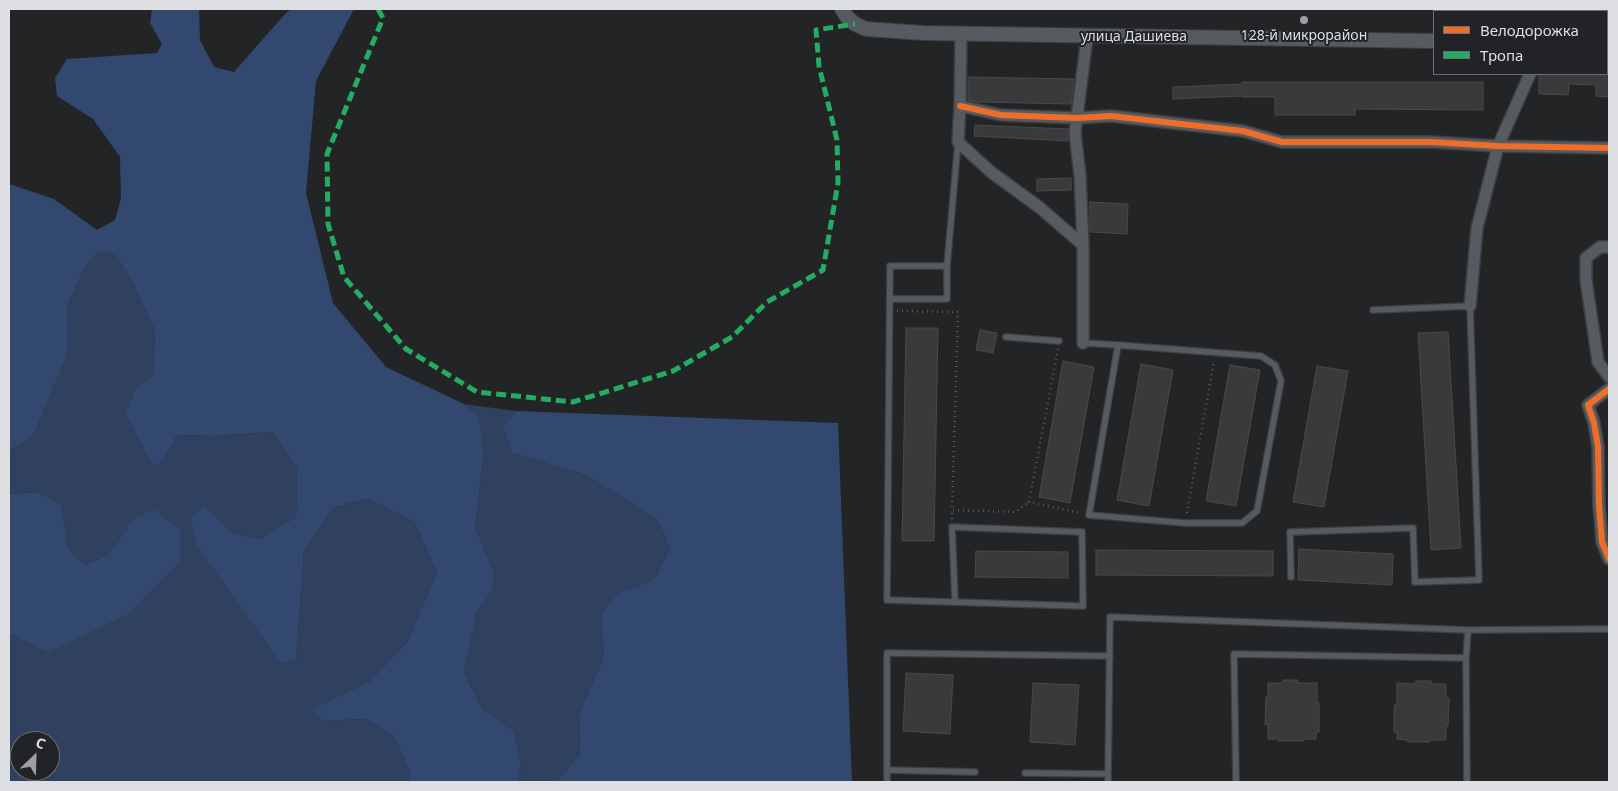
<!DOCTYPE html>
<meta charset="utf-8">
<style>
body{margin:0}
#map{position:relative;width:1618px;height:791px;overflow:hidden;background:#222426;font-family:"Noto Sans",sans-serif}
canvas{display:block}
.frame{position:absolute;inset:0;border:10px solid #dedfe2;pointer-events:none}
.legend{position:absolute;left:1433px;top:10px;width:175px;height:65px;box-sizing:border-box;background:#212327;border:1px solid #6d6e72;margin:0;padding:6px 9px;list-style:none;font-size:15px;color:#dedfe2}
.legend li{display:flex;align-items:center;gap:10px;height:25px}
.legend b{width:25px;border:1px solid #6d6e72}
.north{position:absolute;left:10px;top:731px;width:50px;height:50px;box-sizing:border-box;background:#212327;border:1px solid #6d6e72;border-radius:50%;rotate:24deg;font-size:14px;font-weight:700;line-height:20px;text-align:center;color:#dedfe2}
.north::after{content:'';display:block;margin:auto;width:18px;height:22px;background:#9c9ea0;clip-path:polygon(50% 0,100% 100%,50% 72%,0 100%)}
</style>
<div id="map">
<canvas width="1618" height="791"></canvas>
<div class="frame"></div>
<ul class="legend">
<li><b style="height:6px;background:#ee6e29"></b>Велодорожка</li>
<li><b style="height:6px;background:#26ab63"></b>Тропа</li>
</ul>
<div class="north">С</div>
</div>
<script>
const c = document.querySelector('canvas').getContext('2d');
c.lineJoin = 'round';
function fillPath(path, color) {
  c.fillStyle = color;
  c.fill(path, 'evenodd');
}
function poly(rows) {
  const path = new Path2D();
  for (const r of rows) {
    path.moveTo(r[0], r[1]);
    for (let i = 2; i < r.length; i += 2) path.lineTo(r[i], r[i + 1]);
  }
  return path;
}
function stroke(path, color, width, dash) {
  c.strokeStyle = color;
  c.lineWidth = width;
  c.lineCap = dash ? 'butt' : 'round';
  c.setLineDash(dash || []);
  c.stroke(path);
}
function drawText(font, color, halo, rows, align = 'center') {
  c.font = font + ' "Noto Sans",sans-serif';
  c.lineWidth = 4;
  c.setLineDash([]);
  c.textBaseline = 'middle';
  c.strokeStyle = halo;
  c.fillStyle = color;
  for (const [text, x, y, turn = 0] of rows) {
    c.save();
    c.translate(x, y);
    c.rotate((+turn || 0) * Math.PI / 180);
    c.textAlign = isNaN(turn) ? turn : align;
    if (halo) c.strokeText(text, 0, 0);
    c.fillText(text, 0, 0);
    c.restore();
  }
}
fillPath(poly([
 [99,251,116,256,129,275,155,331,153,375,136,388,163,461,177,435,214,436,273,432,297,468,296,517,259,539,234,534,205,505,198,547,240,604,296,660,304,552,334,507,368,499,414,522,437,572,407,642,370,681,313,709,322,721,365,719,393,735,410,772,408,782,9,782,9,637,14,635,47,653,135,517,109,554,85,565,68,548,61,504,38,492,9,494,9,451,33,436,67,356,67,307,83,271],
 [20,741,50,741,50,771,20,771],
 [464,404,516,411,503,426,512,453,586,475,657,519,670,548,654,580,617,593,601,615,604,656,579,715,580,754,556,782,518,782,521,765,514,731,483,710,464,673,477,612,493,590,493,569,475,527,484,453,479,419]
]), '#2f415e');
fillPath(poly([
 [152,9,199,9,200,40,214,67,234,72,285,14,291,9,354,9,316,81,306,193,333,303,386,367,464,404,479,418,484,453,475,527,493,569,493,590,477,612,464,673,483,710,514,731,521,765,518,782,408,782,410,772,393,735,365,719,322,721,312,709,370,681,407,642,437,572,414,522,368,499,334,507,304,552,296,660,282,664,198,547,190,518,205,505,234,534,259,539,296,517,297,468,273,432,214,436,177,435,163,461,153,465,126,414,136,388,153,375,155,331,129,275,116,256,99,251,83,271,67,307,67,356,33,436,9,451,9,185,12,185,54,199,97,230,115,220,121,198,120,157,93,119,57,96,55,78,67,59,157,53,162,44,150,23],
 [516,411,838,423,852,782,556,782,580,754,579,715,604,656,601,615,617,593,654,580,670,548,657,519,586,475,512,453,503,426],
 [38,492,61,504,68,548,85,565,109,554,135,517,155,510,180,531,180,561,130,613,47,653,14,635,9,637,9,494]
]), '#32486e');
const building = poly([
 [1539,74,1609,74,1609,97,1596,96,1596,85,1569,84,1568,95,1539,94,1539,74],
 [968,77,1074,79,1071,104,977,102,968,100,968,77],
 [1242,82,1483,82,1483,110,1355,109,1355,115,1275,115,1275,97,1242,97,1242,96,1173,99,1173,87,1242,84,1242,82],
 [975,125,1068,129,1068,141,974,136,975,125],
 [1071,178,1071,190,1037,191,1037,179,1071,178],
 [1090,202,1128,204,1127,234,1090,232,1090,202],
 [906,328,938,328,934,541,902,541,906,328],
 [980,330,997,333,993,353,976,350,980,330],
 [1448,332,1461,548,1431,550,1418,333,1448,332],
 [1063,361,1094,367,1070,503,1039,497,1063,361],
 [1141,364,1173,370,1149,506,1117,500,1141,364],
 [1230,365,1260,370,1236,506,1206,501,1230,365],
 [1317,366,1348,371,1324,507,1293,502,1317,366],
 [1299,549,1393,554,1392,585,1298,580,1299,549],
 [1096,550,1273,551,1273,576,1096,575,1096,550],
 [976,551,1068,552,1068,578,975,577,976,551],
 [906,673,953,675,950,734,903,731,906,673],
 [1283,680,1298,680,1297,683,1317,683,1317,703,1319,703,1319,732,1316,732,1316,739,1304,739,1304,741,1278,741,1278,739,1268,739,1268,724,1265,725,1266,697,1268,697,1268,683,1283,683,1283,680],
 [1416,681,1431,681,1431,684,1446,684,1446,698,1449,698,1448,726,1446,726,1446,740,1430,740,1430,742,1408,742,1407,740,1397,739,1397,732,1394,732,1394,711,1395,704,1397,704,1397,683,1416,684,1416,681],
 [1033,683,1079,685,1075,745,1030,742,1033,683]
]);
fillPath(building, '#383a3b');
stroke(building, '#48494b', 1);
const service = poly([
 [947,266,890,266,887,600,1083,606,1082,532,952,527,955,601],
 [890,299,947,299,947,266,958,142],
 [1006,337,1059,341],
 [1083,343,1118,345,1089,515,1185,523,1242,523,1257,511,1281,381,1275,365,1261,356,1118,345],
 [1291,577,1290,532,1413,528,1415,582,1479,580,1470,306,1373,310],
 [887,770,975,772],
 [1025,773,1108,774],
 [887,782,887,653,1110,656],
 [1108,782,1110,617,1468,630],
 [1236,782,1234,654,1466,658],
 [1467,782,1466,658,1468,630,1609,629]
]);
const minor = poly([
 [1543,9,1543,11],
 [961,34,960,106,958,142,991,172,1039,207,1083,245],
 [960,106,1001,115,1077,118,1111,116,1243,131,1282,142,1431,142,1498,146,1609,148],
 [1609,247,1600,247,1586,258,1586,280,1598,362,1609,377],
 [1470,306,1477,228,1498,146,1530,74],
 [1083,343,1083,245,1080,175,1075,133,1087,37],
 [1609,389,1588,405,1594,423,1598,447,1599,505,1602,542,1609,559]
]);
const tertiary = poly([
 [842,9,847,17,855,24,866,29,924,33,1434,41],
 [1607,43,1609,43]
]);
stroke(service, '#3d3e3f', 8);
stroke(minor, '#3d3e3f', 14);
stroke(tertiary, '#3d3e3f', 16);
stroke(poly([
 [897,311,958,312,952,510],
 [1058,349,1029,502,1081,513],
 [1187,513,1214,361],
 [952,519,952,510,1015,512,1029,502]
]), '#575a5d', 2.5, [1, 4]);
stroke(service, '#565a61', 5.5);
stroke(minor, '#565a61', 11);
stroke(tertiary, '#565a61', 14);
stroke(poly([
 [378,9,383,18,327,154,328,224,344,277,406,349,477,392,573,402,673,371,732,337,767,302,823,270,838,183,837,140,819,66,816,30,855,24]
]), '#26ab63', 5, [10, 5]);
stroke(poly([
 [960,106,1001,115,1077,118,1111,116,1243,131,1282,142,1431,142,1498,146,1609,148],
 [1609,389,1588,405,1594,423,1598,447,1599,505,1602,542,1609,559]
]), '#ee6e29', 6);
for (const [x, y, r, color] of [
 [1304,20,5,"#9c9ea0"]
]) {
  const dot = new Path2D();
  dot.arc(x, y, r, 0, 2 * Math.PI);
  c.fillStyle = color;
  c.fill(dot);
  stroke(dot, '#212327', 2);
}
drawText('14px', '#dedfe2', '#212327', [
 ["128-й микрорайон",1304,36]
]);
drawText('14px', '#dedfe2', '#212327', [
 ["улица Дашиева",1134,37]
]);
</script>
